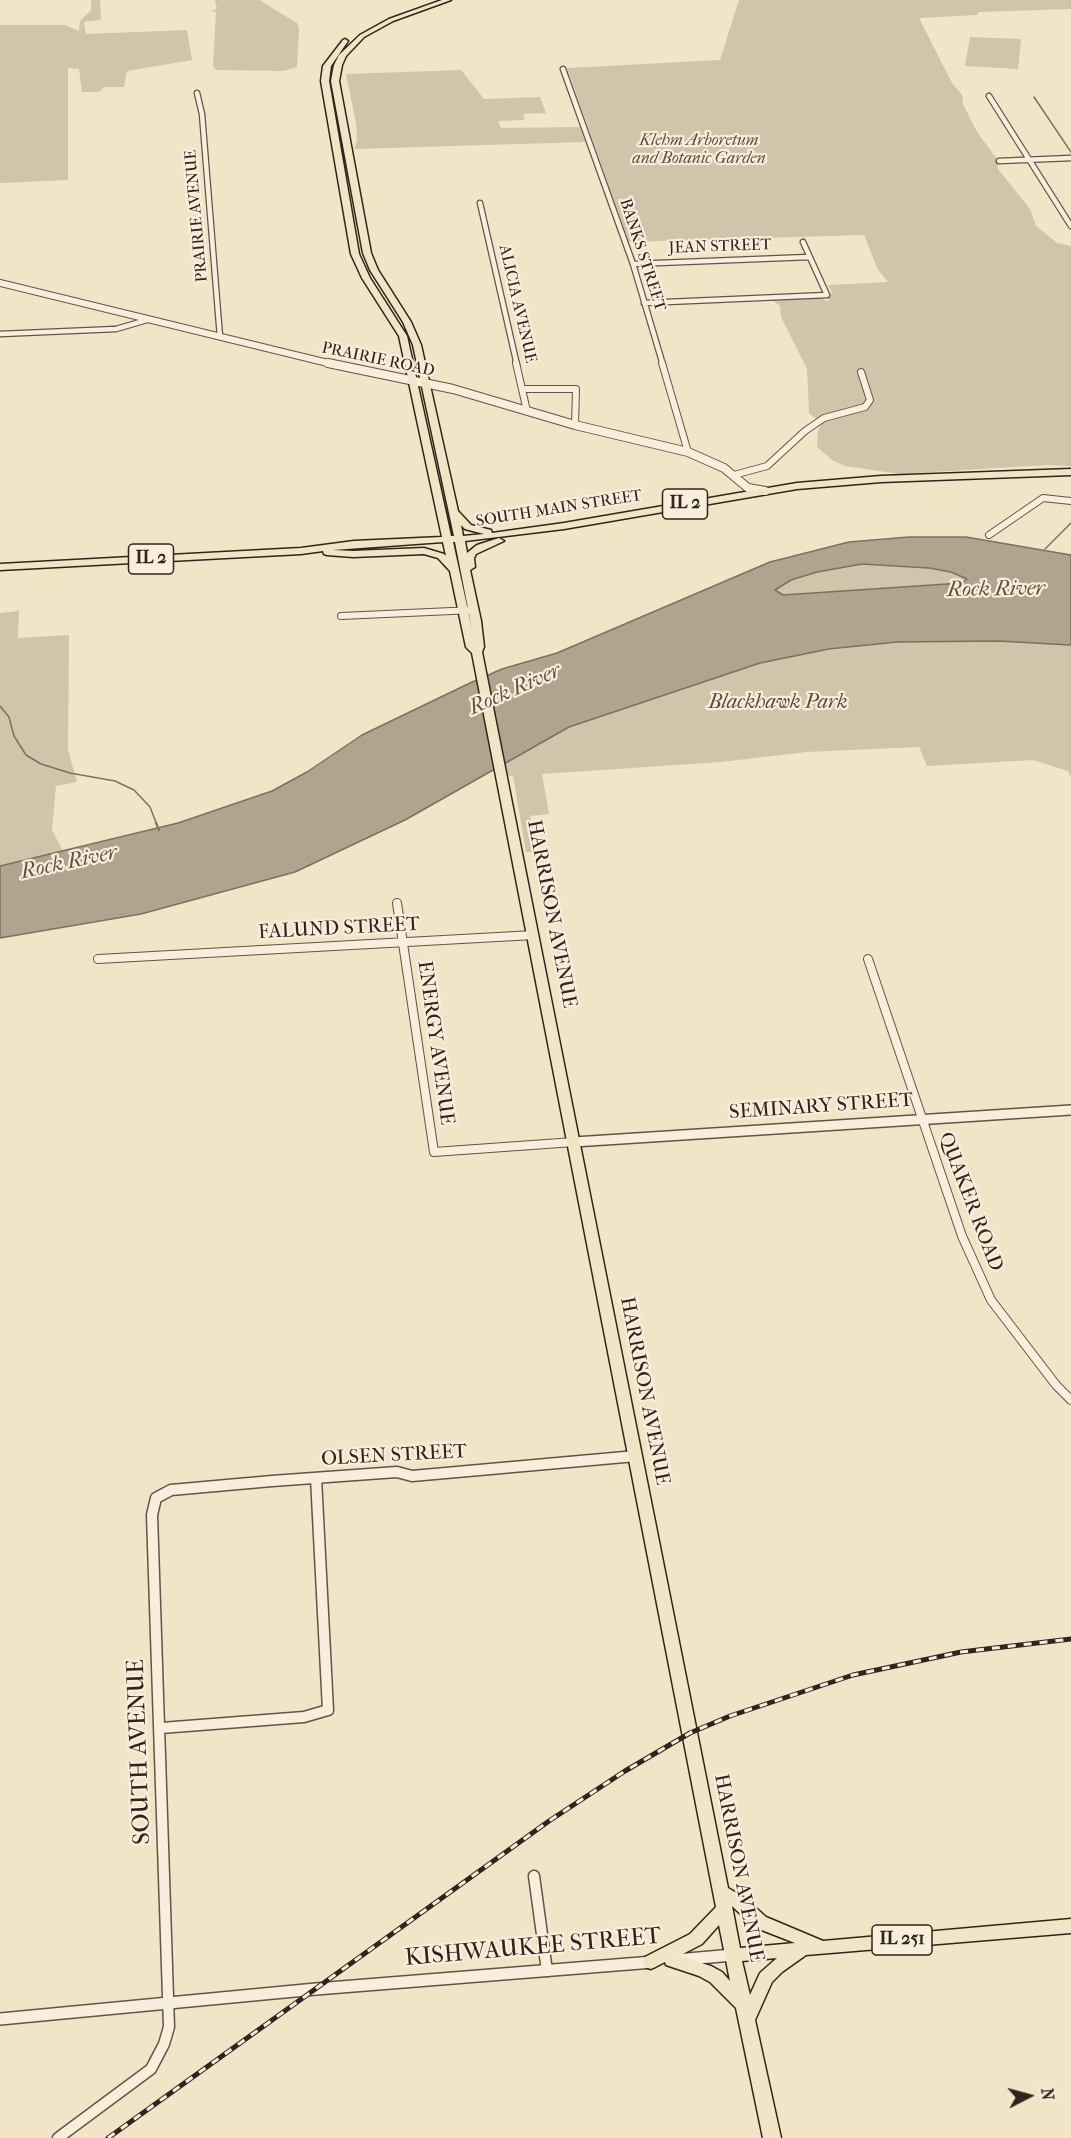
<!DOCTYPE html>
<style>
body{margin:0}
#map{position:relative;width:1071px;height:2138px;overflow:hidden;background:#f2e5c7;font-family:"IM FELL French Canon",serif}
canvas{display:block}
.north{position:absolute;left:999px;top:2066px;width:60px;height:60px;-webkit-text-stroke:4px #f7eedb;paint-order:stroke;rotate:84deg;font-size:16px;font-weight:700;line-height:24px;text-align:center;color:#32231c}
.north::after{content:'';display:block;margin:auto;width:21px;height:27px;background:#32231c;clip-path:polygon(50% 0,100% 100%,50% 72%,0 100%)}
</style>
<div id="map">
<canvas width="1071" height="2138"></canvas>
<div class="north">N</div>
</div>
<script>
const c = document.querySelector('canvas').getContext('2d');
c.lineJoin = 'round';
function fillPath(path, color) {
  c.fillStyle = color;
  c.fill(path, 'evenodd');
}
function poly(rows) {
  const path = new Path2D();
  for (const r of rows) {
    path.moveTo(r[0], r[1]);
    for (let i = 2; i < r.length; i += 2) path.lineTo(r[i], r[i + 1]);
  }
  return path;
}
function stroke(path, color, width, dash) {
  c.strokeStyle = color;
  c.lineWidth = width;
  c.lineCap = dash ? 'butt' : 'round';
  c.setLineDash(dash || []);
  c.stroke(path);
}
function drawText(font, color, halo, rows, align = 'center') {
  c.font = font + ' "IM FELL French Canon",serif';
  c.lineWidth = 4.5;
  c.setLineDash([]);
  c.textBaseline = 'middle';
  c.strokeStyle = halo;
  c.fillStyle = color;
  for (const [text, x, y, turn = 0] of rows) {
    c.save();
    c.translate(x, y);
    c.rotate((+turn || 0) * Math.PI / 180);
    c.textAlign = isNaN(turn) ? turn : align;
    if (halo) c.strokeText(text, 0, 0);
    c.fillText(text, 0, 0);
    c.restore();
  }
}
fillPath(poly([
 [91,0,100,0,101,20,84,22,86,34,187,30,192,60,127,71,124,87,104,87,99,92,82,92,79,69,68,68,68,180,0,183,0,25,65,25,79,31,80,21,91,10],
 [215,0,259,0,297,23,299,29,297,67,283,71,216,70,213,66,216,12,211,11,217,9],
 [739,0,1071,0,1071,9,979,12,977,15,919,18,952,83,962,95,963,104,977,132,997,159,998,169,1030,209,1036,226,1057,243,1071,246,1071,466,1046,465,900,474,845,466,832,460,817,447,818,431,822,423,809,413,807,369,781,317,780,306,772,300,821,298,829,302,827,296,832,293,828,285,888,282,878,270,864,235,629,242,567,68,720,60],
 [970,37,1021,39,1018,69,965,66],
 [461,70,484,99,540,97,546,113,524,114,524,120,498,121,501,128,580,127,585,142,354,149,357,140,356,123,346,74],
 [862,564,929,568,951,572,967,579,962,583,783,595,775,590,791,580,817,572],
 [19,611,18,638,69,635,68,750,77,782,56,786,52,830,63,851,0,866,0,613],
 [998,641,1071,645,1071,777,1068,771,1033,760,927,766,919,747,807,752,721,762,542,774,549,814,530,816,538,852,526,852,513,776,507,776,504,762,569,727,752,665,804,653,897,642]
]), '#d1c4aa');
const water = poly([
 [909,537,966,537,1071,555,1071,645,998,641,897,642,829,649,760,663,569,727,405,820,295,872,141,914,0,938,0,866,178,823,272,791,307,772,362,735,470,683,502,669,557,653,770,562,849,542,909,537],
 [862,564,929,568,951,572,967,579,962,583,783,595,775,590,791,580,817,572,862,564]
]);
fillPath(water, '#b1a38d');
stroke(water, '#7e7060', 1.5);
stroke(poly([
 [1034,97,1071,152],
 [1045,549,1071,523],
 [0,706,9,717,14,736,26,755,41,764,70,773,115,781,134,790,150,807,157,825]
]), '#7e7060', 1.5);
stroke(poly([
 [156,823,159,830]
]), '#7e7060', 2);
const minorFar3 = poly([
 [563,69,633,264,663,365],
 [197,93,202,114,220,337],
 [989,96,1071,226],
 [999,161,1071,158],
 [480,203,517,365],
 [633,264,809,257],
 [644,303,827,295,803,242],
 [0,334,116,329,147,320]
]);
const minorFar2 = poly([
 [516,363,527,411],
 [662,363,688,452],
 [522,389,576,389,575,425],
 [734,475,767,466,805,431,824,418,865,407,870,400,861,372],
 [989,535,1043,498,1071,501],
 [341,616,474,610]
]);
const minorFar1 = poly([
 [397,903,434,1152,574,1142],
 [98,959,534,935],
 [868,959,962,1236,991,1300,1056,1385,1071,1400]
]);
const minor = poly([
 [161,1728,304,1717,328,1710,316,1478],
 [534,1876,547,1971],
 [58,2138,151,2069,164,2044,169,2027,152,1515,156,1498,171,1490,272,1481,397,1472,412,1476,636,1456]
]);
const tertiaryFar3 = poly([
 [0,283,336,365]
]);
const tertiaryFar2 = poly([
 [328,363,453,389,575,425,688,452,724,468,748,488,765,491]
]);
const tertiaryFar1 = poly([
 [574,1142,1071,1110]
]);
const tertiary = poly([
 [676,1960,733,1955],
 [0,2019,316,1989,653,1962]
]);
const primary = poly([
 [442,0,451,0,393,21,364,37,346,56,342,65,339,81,371,253,378,270,411,322,421,345,458,511,471,525,491,530,492,533,564,523,797,483,881,476,1071,469,1071,475,881,482,797,489,564,529,465,541,467,553,477,545,499,538,504,541,476,554,474,558,475,567,470,570,481,621,484,647,482,652,728,1888,745,1898,766,1917,823,1941,1071,1919,1071,1933,806,1955,782,1972,772,1982,755,2020,781,2138,763,2138,736,2008,710,1982,699,1976,666,1965,665,1962,651,1969,645,1967,643,1962,645,1957,690,1934,716,1907,472,653,466,647,450,571,438,558,424,554,353,557,327,555,324,554,323,551,301,554,0,570,0,564,301,548,354,541,442,537,399,336,362,278,351,254,321,81,323,66,343,40,345,39,348,41,331,66,329,81,359,254,370,278,407,336,451,536,454,536,413,345,403,322,370,270,363,253,331,81,334,65,339,55,360,35,389,19,442,0],
 [461,525,465,529,484,534,463,536,461,525],
 [443,542,446,556,444,554,424,548,353,551,333,550,443,542],
 [453,542,455,542,472,629,453,542],
 [732,1906,754,1927,795,1943,740,1948,732,1906],
 [719,1925,725,1955,730,1981,722,1972,711,1966,679,1956,702,1944,719,1925],
 [777,1958,760,1973,750,1995,742,1961,777,1958]
]);
stroke(minorFar3, '#625447', 7);
stroke(minorFar2, '#625447', 8);
stroke(minorFar1, '#625447', 10);
stroke(minor, '#625447', 13);
stroke(tertiaryFar3, '#625447', 8);
stroke(tertiaryFar2, '#625447', 10);
stroke(tertiaryFar1, '#625447', 12);
stroke(tertiary, '#625447', 14);
stroke(primary, '#32231c', 3);
stroke(minorFar3, '#f7eedb', 4.5);
stroke(minorFar2, '#f7eedb', 6);
stroke(minorFar1, '#f7eedb', 8);
stroke(minor, '#f7eedb', 10);
stroke(tertiaryFar3, '#f7eedb', 6);
stroke(tertiaryFar2, '#f7eedb', 8);
stroke(tertiaryFar1, '#f7eedb', 9);
stroke(tertiary, '#f7eedb', 11);
fillPath(primary, '#f2e5c7');
const rail = poly([
 [108,2138,549,1821,625,1771,690,1733,730,1716,853,1675,961,1652,1071,1639]
]);
stroke(rail, '#32231c', 5);
stroke(rail, '#f7eedb', 3, [8]);
drawText('italic 16px', '#5a4b40', '#f7eedb', [
 ["Klehm Arboretum",699,141],
 ["and Botanic Garden",699,159]
]);
drawText('16px', '#32231c', '#f7eedb', [
 ["PRAIRIE AVENUE",197,216,-95],
 ["JEAN STREET",720,247,-2],
 ["BANKS STREET",642,255,72],
 ["ALICIA AVENUE",517,304,77],
 ["PRAIRIE ROAD",378,360,12],
 ["SOUTH MAIN STREET",559,509,-9]
]);
for (const [x, y, w] of [
 [685,504,45],
 [151,559,45],
 [902,1940,60]
]) {
  const box = new Path2D();
  box.roundRect(x - w / 2, y - 15, w, 30, 4.5);
  c.fillStyle = '#f7eedb';
  c.fill(box);
  stroke(box, '#32231c', 1.5);
}
drawText('bold 18px', '#32231c', null, [
 ["IL 2",685,504],
 ["IL 2",151,559],
 ["IL 251",902,1940]
]);
drawText('italic 20px', '#5a4b40', '#f7eedb', [
 ["Blackhawk Park",778,703]
]);
drawText('20px', '#32231c', '#f7eedb', [
 ["HARRISON AVENUE",551,914,79],
 ["FALUND STREET",339,929,-3],
 ["ENERGY AVENUE",435,1043,82],
 ["SEMINARY STREET",821,1107,-4],
 ["QUAKER ROAD",970,1202,69],
 ["HARRISON AVENUE",644,1391,79],
 ["OLSEN STREET",394,1456,-3],
 ["HARRISON AVENUE",738,1868,79]
]);
drawText('italic 21px', '#5e5044', '#f7eedb', [
 ["Rock River",996,590,-1],
 ["Rock River",515,690,-24],
 ["Rock River",69,863,-12]
]);
drawText('24px', '#32231c', '#f7eedb', [
 ["SOUTH AVENUE",140,1752,-92],
 ["KISHWAUKEE STREET",533,1948,-5]
]);
</script>
